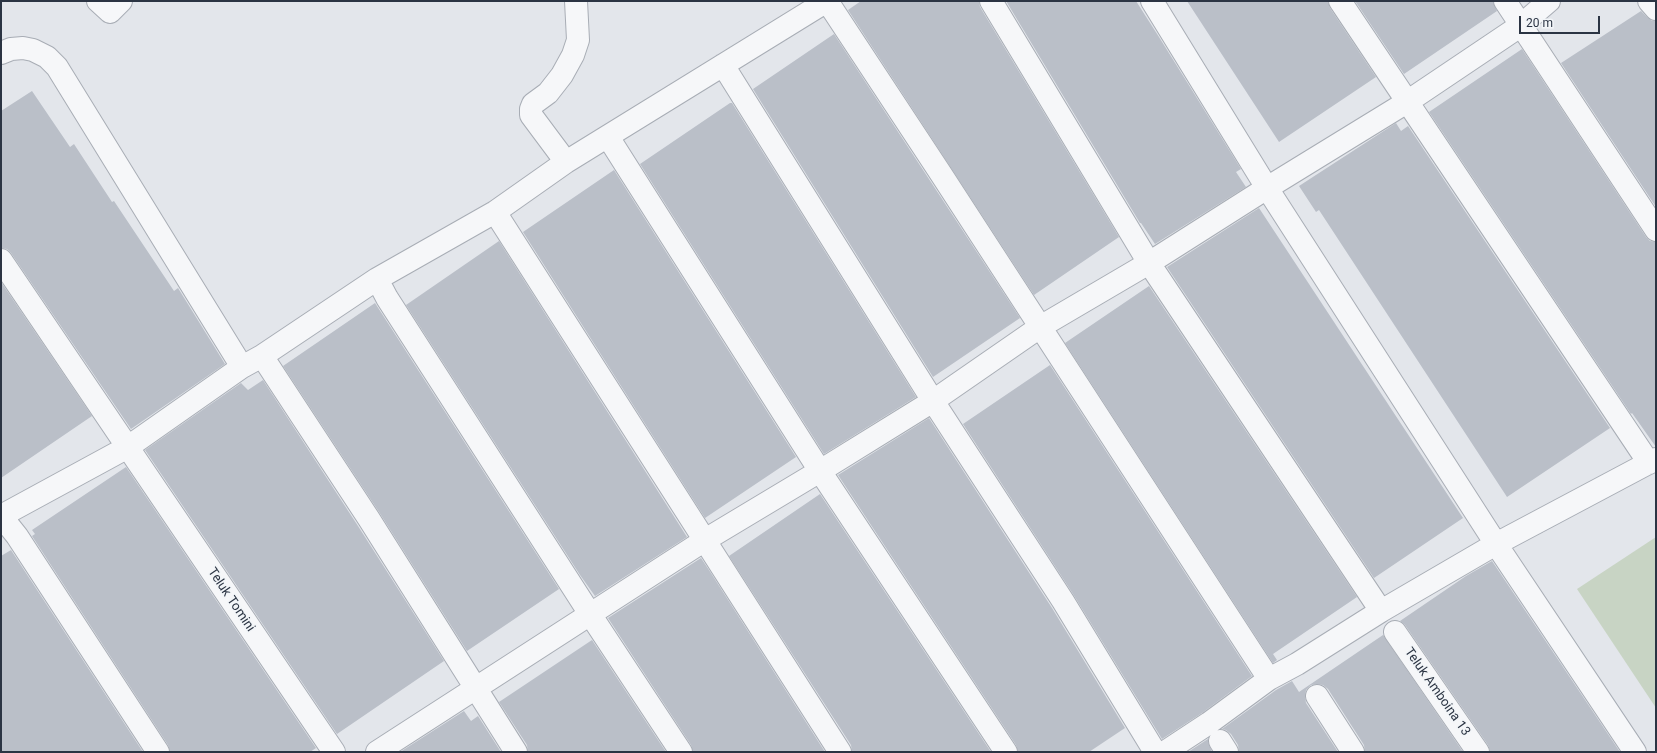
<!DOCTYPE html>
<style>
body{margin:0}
#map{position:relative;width:1657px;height:753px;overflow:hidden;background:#e3e6eb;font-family:Roboto,sans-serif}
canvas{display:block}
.frame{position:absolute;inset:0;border:2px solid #2b3443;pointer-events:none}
.scale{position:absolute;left:1519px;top:16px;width:81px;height:18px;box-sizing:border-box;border:2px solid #2b3443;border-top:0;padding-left:5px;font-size:12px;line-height:14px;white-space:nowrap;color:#2b3443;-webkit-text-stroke:3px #f2f5f8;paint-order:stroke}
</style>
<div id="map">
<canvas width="1657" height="753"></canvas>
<div class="frame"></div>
<div class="scale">20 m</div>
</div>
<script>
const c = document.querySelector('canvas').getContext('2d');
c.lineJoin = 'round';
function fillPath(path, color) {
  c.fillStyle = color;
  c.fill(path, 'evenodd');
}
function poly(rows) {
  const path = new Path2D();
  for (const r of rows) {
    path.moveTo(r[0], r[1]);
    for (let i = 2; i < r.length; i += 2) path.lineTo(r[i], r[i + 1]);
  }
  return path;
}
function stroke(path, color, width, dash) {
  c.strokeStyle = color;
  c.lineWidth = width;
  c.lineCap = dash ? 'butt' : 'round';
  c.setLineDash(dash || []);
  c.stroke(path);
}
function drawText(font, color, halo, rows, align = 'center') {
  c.font = font + ' Roboto,sans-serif';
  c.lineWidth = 3;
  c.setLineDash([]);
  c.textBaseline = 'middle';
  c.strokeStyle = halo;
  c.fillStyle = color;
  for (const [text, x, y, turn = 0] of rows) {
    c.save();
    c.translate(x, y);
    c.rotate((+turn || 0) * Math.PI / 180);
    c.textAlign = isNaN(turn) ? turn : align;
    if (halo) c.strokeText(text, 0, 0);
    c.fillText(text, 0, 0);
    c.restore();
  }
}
fillPath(poly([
 [1656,537,1656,708,1577,589]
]), '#c8d4c4');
fillPath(poly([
 [861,1,979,1,980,7,1119,237,1034,295,848,10],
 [1006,1,1136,1,1159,37,1241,169,1236,172,1246,187,1155,244,1141,223,1140,223],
 [1187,1,1328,1,1330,8,1376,77,1279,142],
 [1355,1,1493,1,1497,11,1404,74],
 [1641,11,1647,17,1652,21,1656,21,1656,207,1561,63],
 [834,34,1020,318,933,377,753,89],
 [1522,49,1646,237,1650,241,1656,242,1656,447,1632,413,1631,414,1429,112],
 [32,91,70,147,74,144,112,202,114,201,174,291,178,288,225,364,131,429,11,253,7,249,1,248,1,111],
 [730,103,732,103,916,397,824,454,640,164],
 [1396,123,1401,131,1408,126,1610,428,1507,497,1319,210,1316,212,1299,186],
 [614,170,796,457,705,518,523,232],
 [1259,208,1463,518,1374,578,1167,267],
 [499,241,687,537,595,596,580,575,406,305],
 [1,282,92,416,1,478],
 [1149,286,1357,597,1273,654,1277,660,1273,663,1065,343],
 [375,303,559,589,467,651,379,512,283,366],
 [1050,365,1252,676,1202,713,1162,739,1073,594,963,424],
 [263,380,358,526,444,661,337,734,145,450,241,383,248,390],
 [929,418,1052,608,1125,728,1089,752,1018,752,1016,745,838,475],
 [126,467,316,748,310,752,170,752,168,745,32,536,35,534,32,530],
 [820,494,991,752,852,752,851,745,729,556],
 [11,550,143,752,1,752,1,556],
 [701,558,709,570,825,752,693,752,691,745,608,618],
 [1492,561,1620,752,1490,752,1488,745,1405,625,1400,621,1466,576],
 [1383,635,1463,752,1365,752,1364,745,1328,689,1323,685,1317,684,1311,685,1306,690,1305,697,1306,703,1338,752,1239,752,1238,745,1231,734,1226,730,1222,729,1276,690,1292,681,1299,692],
 [592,640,666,752,528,752,527,745,499,702],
 [464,711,471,721,478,716,501,752,400,752],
 [1208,739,1208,742,1212,752,1188,752]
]), '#babfc8');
const street = poly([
 [98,1,110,12,121,1],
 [827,1,941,174,1269,679],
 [991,1,1149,263,1381,611],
 [1152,1,1267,188,1496,544,1635,752],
 [1340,1,1649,463],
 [1505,1,1656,230],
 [1649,1,1656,9],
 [1,53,11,49,23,48,33,50,47,57,57,67,242,367],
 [723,65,933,401,1063,601,1155,752],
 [608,137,820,471,1006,752],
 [566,162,531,115,531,109,533,104,548,93,562,75,573,55,578,40,576,1],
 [495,212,840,752],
 [1,260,334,752],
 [377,279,387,298,590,614,681,752],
 [262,356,369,519,516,752],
 [1,516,128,447,242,367,262,356,377,279,495,212,566,162,827,1],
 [1,516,17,536,158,752],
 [1395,632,1478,752],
 [1317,696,1353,752],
 [1220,741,1227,752],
 [377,752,705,540,820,471,933,401,1040,327,1149,263,1267,188,1407,102,1520,26,1549,1],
 [1165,752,1209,723,1269,679,1297,664,1381,611,1496,544,1656,459]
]);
stroke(street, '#a8adb5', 24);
stroke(street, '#f6f7f9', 22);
drawText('13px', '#2b3443', '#f2f5f8', [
 ["Teluk Tomini",231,600,56],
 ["Teluk Amboina 13",1437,692,55]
]);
</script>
